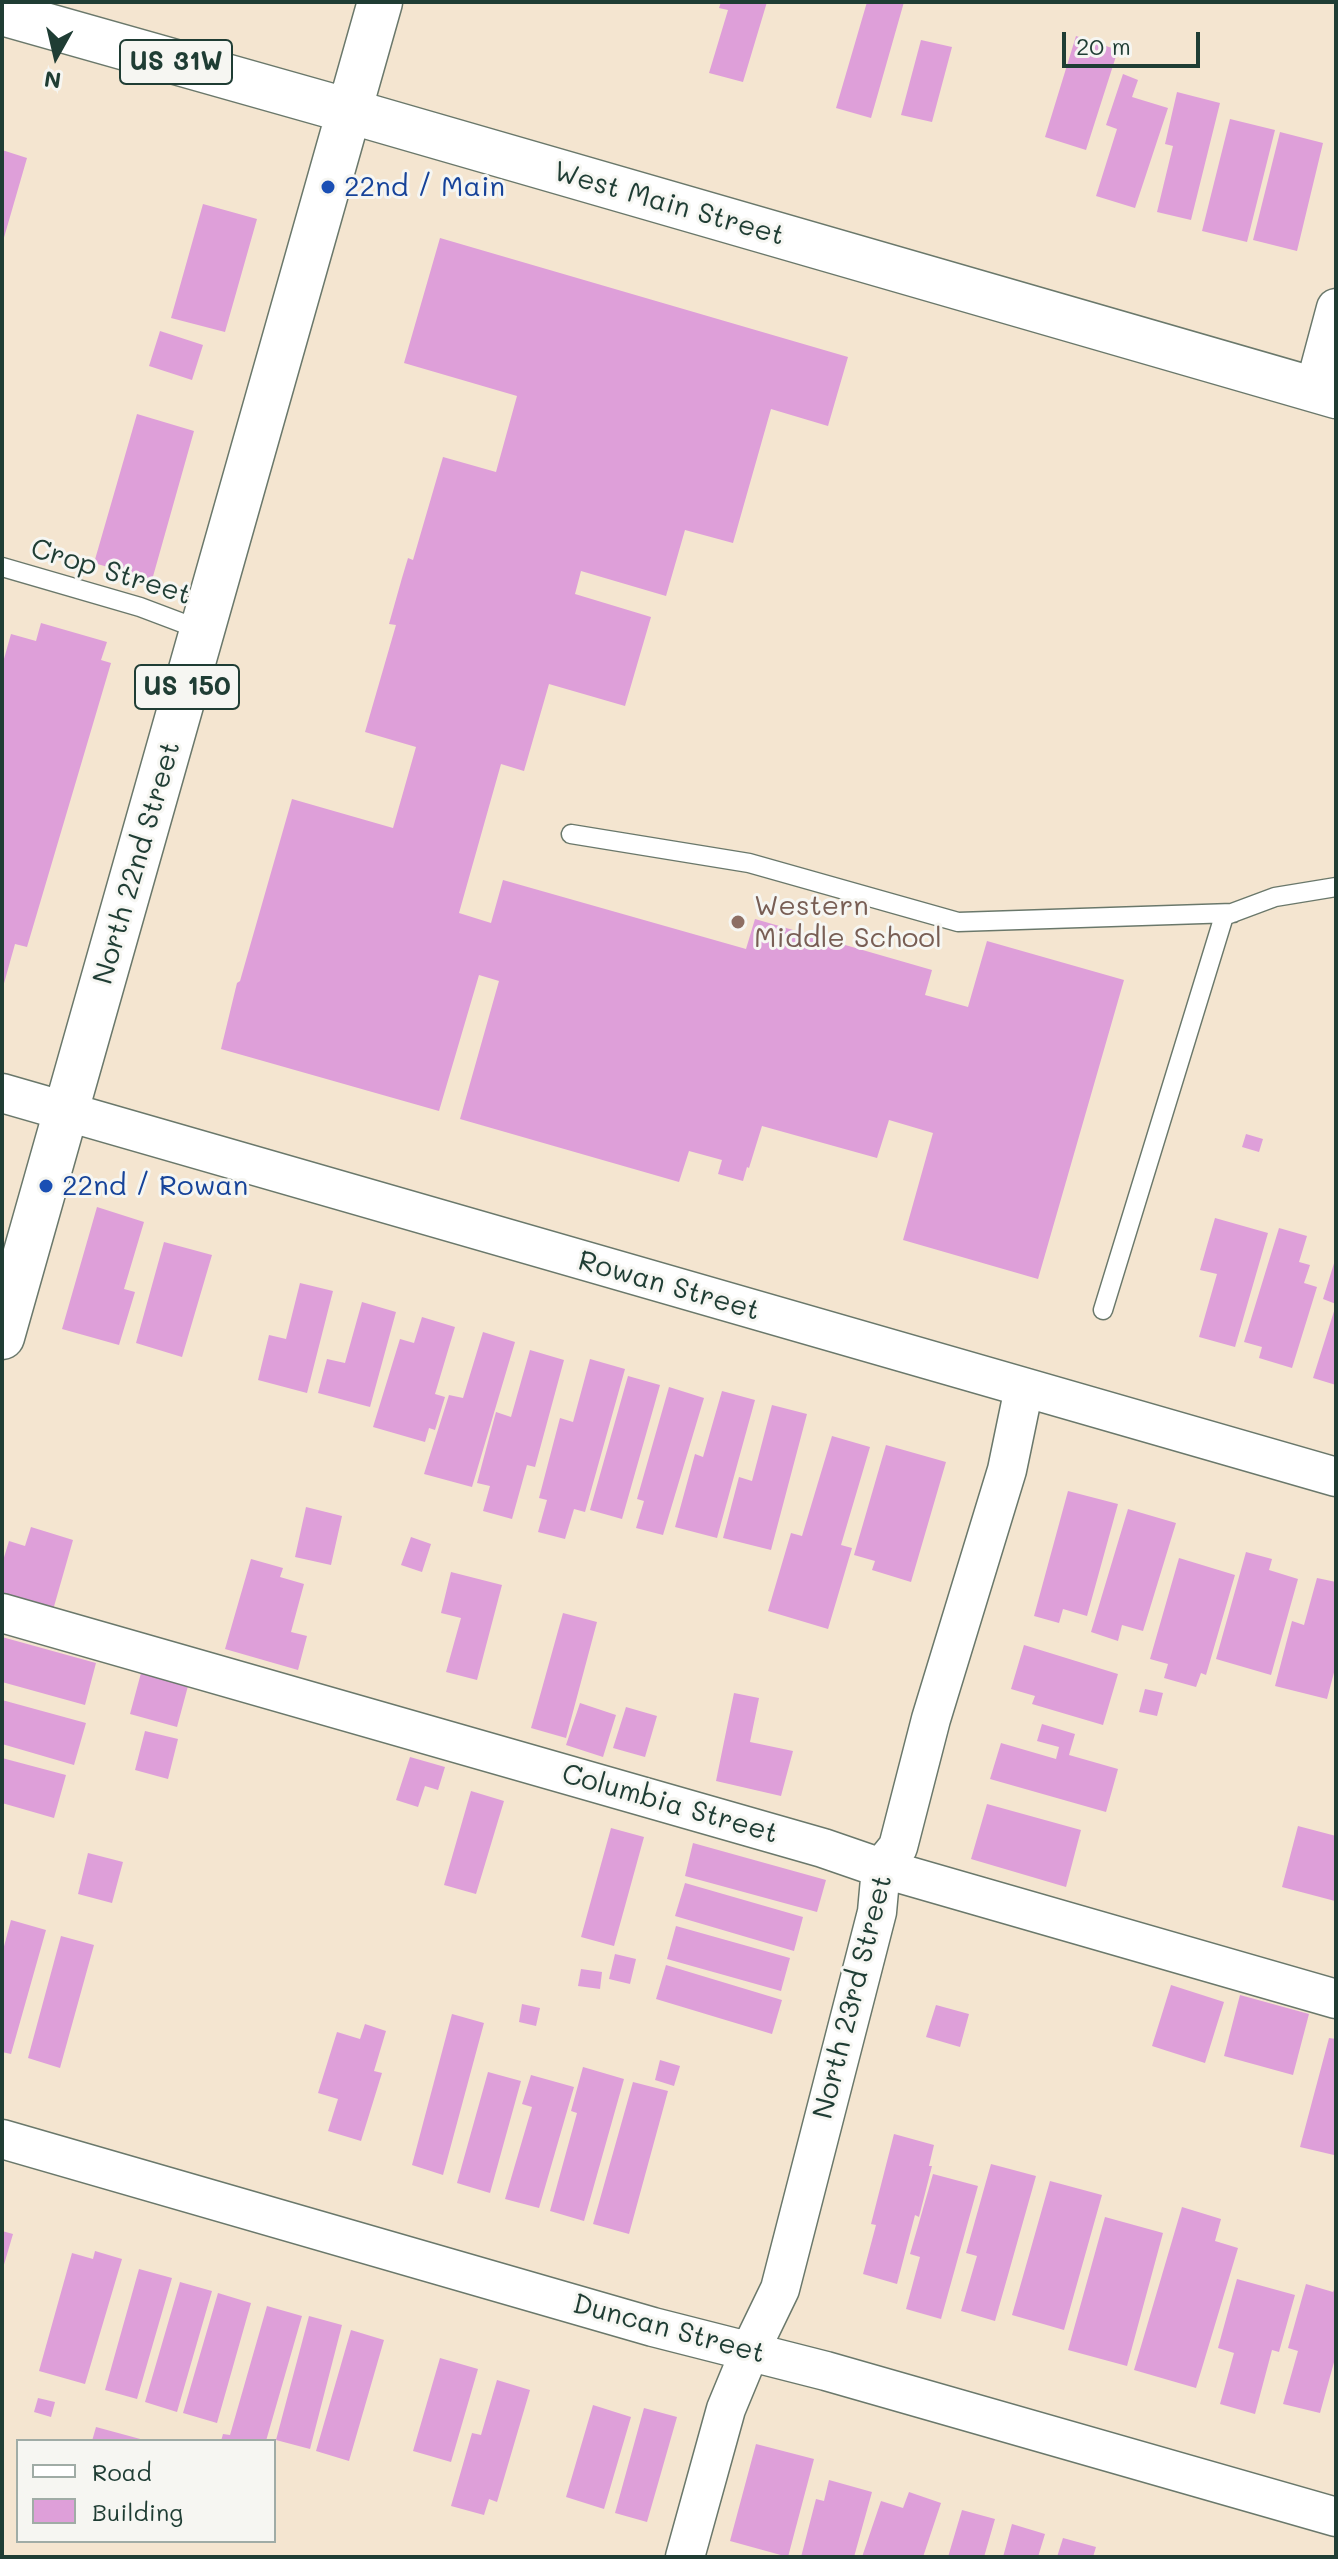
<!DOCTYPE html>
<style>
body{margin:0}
#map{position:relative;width:1338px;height:2559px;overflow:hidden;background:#f4e5d0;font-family:Mali,sans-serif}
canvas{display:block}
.frame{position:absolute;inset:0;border:4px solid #1f3d34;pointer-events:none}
.legend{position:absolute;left:16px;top:2439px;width:260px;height:104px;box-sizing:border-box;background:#f6f6f2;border:2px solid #a0aca6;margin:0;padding:10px 14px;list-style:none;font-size:24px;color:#1f3d34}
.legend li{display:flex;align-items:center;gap:16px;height:40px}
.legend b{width:40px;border:2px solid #a0aca6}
.north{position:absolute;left:16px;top:16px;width:80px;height:80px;-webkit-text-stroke:6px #f6f6f2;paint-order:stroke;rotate:188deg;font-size:22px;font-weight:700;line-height:32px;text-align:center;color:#1f3d34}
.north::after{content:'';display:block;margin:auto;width:28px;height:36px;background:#1f3d34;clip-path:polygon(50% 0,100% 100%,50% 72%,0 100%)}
.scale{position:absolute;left:1062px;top:32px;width:138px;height:36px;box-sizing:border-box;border:4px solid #1f3d34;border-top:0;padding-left:10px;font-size:24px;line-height:28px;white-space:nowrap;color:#1f3d34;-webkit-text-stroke:6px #f6f6f2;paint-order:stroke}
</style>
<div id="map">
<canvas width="1338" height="2559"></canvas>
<div class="frame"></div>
<ul class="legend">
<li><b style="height:10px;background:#fff"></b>Road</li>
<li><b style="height:22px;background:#de9fd9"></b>Building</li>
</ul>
<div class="north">N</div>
<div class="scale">20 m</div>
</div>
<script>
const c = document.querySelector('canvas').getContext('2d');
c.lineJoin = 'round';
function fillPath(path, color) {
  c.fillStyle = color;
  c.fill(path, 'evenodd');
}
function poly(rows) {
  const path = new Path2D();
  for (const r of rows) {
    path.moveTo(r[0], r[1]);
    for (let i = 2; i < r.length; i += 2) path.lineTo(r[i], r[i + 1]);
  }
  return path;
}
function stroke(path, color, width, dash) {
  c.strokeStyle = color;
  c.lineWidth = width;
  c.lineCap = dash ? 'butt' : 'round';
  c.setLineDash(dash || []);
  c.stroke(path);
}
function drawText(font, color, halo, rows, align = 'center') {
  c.font = font + ' Mali,sans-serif';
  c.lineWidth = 6;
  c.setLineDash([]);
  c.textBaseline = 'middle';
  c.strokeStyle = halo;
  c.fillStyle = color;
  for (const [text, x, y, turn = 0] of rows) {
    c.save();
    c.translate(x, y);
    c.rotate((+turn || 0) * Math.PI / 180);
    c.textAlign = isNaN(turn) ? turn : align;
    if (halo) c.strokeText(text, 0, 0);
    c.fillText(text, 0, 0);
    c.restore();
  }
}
fillPath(poly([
 [721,2,767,2,743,82,709,73,728,10,719,8],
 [867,2,904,2,871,118,836,108],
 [1076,36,1118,50,1086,150,1045,137],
 [921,40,952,47,932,122,901,115],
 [1123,74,1138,80,1132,97,1168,108,1135,208,1096,196,1117,129,1106,125],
 [1177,92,1220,103,1191,220,1157,212,1173,146,1165,144],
 [1230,119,1275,130,1247,242,1202,231],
 [1280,132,1323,143,1297,251,1253,240],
 [2,150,27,158,3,241,2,241],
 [203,204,257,219,225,332,171,318],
 [440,238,848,357,828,426,771,409,733,543,685,530,666,596,581,571,575,594,651,617,625,706,549,684,524,771,501,764,459,913,491,923,503,880,746,949,755,919,932,970,925,995,968,1007,987,941,1124,980,1038,1279,903,1240,933,1133,889,1120,877,1158,762,1126,749,1168,747,1167,743,1181,718,1174,722,1160,689,1151,679,1182,460,1119,499,981,479,975,439,1111,221,1049,237,983,240,981,292,799,393,828,416,747,365,732,396,625,389,624,402,578,408,558,413,560,443,457,496,472,517,396,404,363],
 [160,331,203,345,192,380,149,366],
 [137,414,194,431,152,580,94,563],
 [41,623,107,642,101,660,111,663,27,947,15,944,3,987,2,666,11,634,36,641],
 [1246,1134,1263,1139,1259,1152,1242,1147],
 [97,1207,144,1222,124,1289,135,1292,119,1345,62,1329],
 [1215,1218,1268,1233,1235,1347,1199,1337,1217,1274,1200,1270],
 [1279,1228,1307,1236,1299,1262,1310,1265,1304,1283,1317,1287,1292,1368,1259,1358,1262,1347,1244,1342],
 [164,1242,212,1255,182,1357,136,1343],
 [1335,1260,1336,1261,1336,1304,1323,1299],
 [300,1283,333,1291,307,1393,258,1380,269,1335,286,1339],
 [362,1302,396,1312,370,1407,318,1393,327,1359,345,1363],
 [1335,1308,1336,1308,1336,1385,1313,1378],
 [422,1317,455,1327,435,1394,445,1397,435,1430,429,1428,425,1442,373,1427,400,1339,414,1343],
 [483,1332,515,1342,472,1487,424,1474,449,1395,463,1398],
 [530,1350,564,1360,535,1467,527,1465,512,1519,483,1511,490,1486,477,1483,496,1412,511,1417],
 [590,1359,625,1369,585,1512,574,1509,565,1539,538,1532,547,1500,539,1498,560,1418,573,1422],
 [628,1376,660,1385,622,1519,590,1510],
 [669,1387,704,1398,663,1535,636,1528,644,1501,637,1499],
 [722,1391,755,1400,717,1538,675,1527,695,1454,703,1457],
 [772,1405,807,1414,771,1550,723,1538,739,1477,752,1481],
 [832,1436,870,1447,841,1545,852,1548,828,1629,768,1611,791,1533,802,1536],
 [886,1445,946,1462,911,1582,872,1570,875,1561,854,1555],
 [1068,1491,1118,1504,1087,1616,1063,1609,1059,1623,1034,1616],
 [306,1507,342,1516,331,1565,295,1557],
 [1128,1509,1176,1523,1143,1631,1122,1625,1118,1641,1091,1632],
 [31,1527,73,1540,53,1610,2,1595,2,1564,9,1541,25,1546],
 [411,1537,431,1544,422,1572,401,1565],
 [1246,1552,1272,1559,1269,1570,1298,1579,1271,1675,1216,1659],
 [1179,1558,1235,1575,1206,1675,1201,1673,1196,1687,1164,1678,1168,1664,1150,1659],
 [251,1559,283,1568,280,1577,304,1584,291,1632,307,1636,298,1670,225,1649],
 [451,1572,502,1585,477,1680,446,1672,461,1618,441,1613],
 [1317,1578,1336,1582,1336,1665,1327,1699,1275,1686,1292,1621,1304,1625],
 [563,1613,597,1622,566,1738,531,1728],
 [2,1637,96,1663,85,1705,2,1682],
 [1024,1645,1118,1674,1103,1725,1032,1704,1035,1696,1011,1689],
 [141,1673,188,1686,177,1727,130,1714],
 [1145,1689,1163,1693,1157,1716,1139,1712],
 [734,1693,759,1698,750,1742,793,1751,781,1796,716,1781],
 [2,1700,86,1723,74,1765,2,1744],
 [580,1703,616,1715,603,1757,566,1745],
 [626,1707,657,1716,645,1757,613,1748],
 [1042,1724,1075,1734,1069,1755,1118,1769,1106,1812,990,1779,1001,1743,1056,1759,1059,1747,1037,1741],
 [145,1731,178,1739,168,1779,135,1770],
 [410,1757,445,1767,438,1790,425,1786,418,1807,396,1800],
 [2,1758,66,1775,54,1818,2,1803],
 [471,1791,504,1801,476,1894,444,1885],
 [987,1804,1081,1830,1066,1887,971,1859],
 [1298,1826,1336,1836,1335,1901,1282,1887],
 [611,1828,644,1837,614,1946,581,1937],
 [693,1843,826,1880,817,1912,685,1876],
 [88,1853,123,1862,112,1903,78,1894],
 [685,1883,803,1917,794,1951,675,1916],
 [11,1920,46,1930,11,2054,2,2052,2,1954],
 [676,1926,790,1958,781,1991,667,1959],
 [61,1936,94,1945,60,2068,28,2058],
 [615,1954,636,1959,630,1984,609,1979],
 [666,1965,782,2000,772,2034,656,1999],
 [581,1969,602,1972,600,1989,578,1986],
 [1171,1985,1224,2002,1205,2063,1152,2046],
 [1240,1995,1309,2014,1293,2075,1224,2056],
 [522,2004,540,2008,536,2026,519,2022],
 [936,2005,969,2014,960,2047,926,2037],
 [452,2014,484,2023,443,2175,412,2165],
 [365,2024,386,2031,374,2071,382,2073,361,2141,328,2131,338,2099,318,2093,337,2032,360,2039],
 [1329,2038,1336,2039,1336,2146,1334,2155,1300,2147],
 [660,2060,680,2066,674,2086,655,2080],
 [583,2067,624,2079,584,2221,550,2211,577,2113,571,2111],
 [488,2072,521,2081,490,2193,457,2183],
 [531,2075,574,2087,539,2208,505,2199,532,2107,522,2104],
 [633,2082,668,2091,629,2234,593,2224],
 [894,2134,934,2145,929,2166,932,2166,919,2217,915,2215,897,2284,863,2274,876,2225,871,2224],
 [991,2164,1036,2176,995,2321,961,2311,977,2256,966,2253],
 [933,2174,978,2186,941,2319,906,2309,920,2257,910,2254],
 [1050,2181,1102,2195,1064,2330,1012,2315],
 [1182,2207,1221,2219,1215,2241,1238,2248,1196,2388,1134,2370],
 [1105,2217,1163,2233,1127,2366,1068,2350],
 [2,2231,13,2234,3,2268,2,2268],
 [95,2251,122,2259,85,2384,39,2371,72,2253,93,2259],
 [139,2269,172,2278,137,2399,105,2390],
 [1237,2279,1295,2295,1279,2352,1272,2350,1255,2414,1220,2404,1234,2353,1218,2348],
 [180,2282,212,2291,177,2412,145,2402],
 [1306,2284,1333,2292,1336,2285,1336,2355,1320,2413,1283,2404,1298,2351,1288,2348],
 [218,2293,251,2303,217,2423,183,2413],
 [267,2306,302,2316,266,2441,221,2441,223,2434,230,2435],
 [309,2316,342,2325,310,2449,276,2440],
 [351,2330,384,2340,349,2461,316,2451],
 [440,2358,478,2369,451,2462,413,2451],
 [497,2380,530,2390,497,2502,489,2499,484,2515,451,2506,472,2433,481,2435],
 [38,2398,55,2402,51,2417,34,2412],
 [593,2405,631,2417,604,2509,566,2497],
 [644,2408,677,2417,647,2522,615,2513],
 [96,2427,144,2440,144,2441,92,2441],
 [756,2444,814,2459,788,2557,730,2541],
 [829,2480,872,2492,854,2557,801,2557,816,2499,824,2501],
 [909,2492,941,2503,923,2557,862,2557,881,2501,903,2508],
 [962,2510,995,2519,984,2557,948,2557],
 [1012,2524,1045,2534,1038,2557,1003,2557],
 [1063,2538,1096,2547,1093,2557,1057,2557]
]), '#de9fd9');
const service = poly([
 [2,567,140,607,201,630],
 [571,834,749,863,958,922,1233,913],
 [1103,1310,1224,916,1275,897,1336,887]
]);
const minor = poly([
 [1314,390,1336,308],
 [2,1093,1336,1477],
 [2,1613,823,1848,881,1868,1336,1999],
 [2,2139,653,2327,826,2371,1336,2517],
 [685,2557,726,2409,750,2351,780,2289,877,1912,881,1868,898,1847,931,1719,1007,1470,1024,1388]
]);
const tertiary = poly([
 [349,111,1336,396]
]);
const primary = poly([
 [2,13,349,111],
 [2,1337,380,2]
]);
stroke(service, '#6a786b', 21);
stroke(minor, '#6a786b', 41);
stroke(tertiary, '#6a786b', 47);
stroke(primary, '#6a786b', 47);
stroke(service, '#fff', 18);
stroke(minor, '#fff', 38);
stroke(tertiary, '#fff', 44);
stroke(primary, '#fff', 44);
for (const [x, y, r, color] of [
 [328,187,8,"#1a4fb4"],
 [738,922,8,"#8d6e63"],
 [46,1186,8,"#1a4fb4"]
]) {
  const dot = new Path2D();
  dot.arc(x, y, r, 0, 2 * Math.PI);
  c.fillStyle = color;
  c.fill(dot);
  stroke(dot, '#f6f6f2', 3);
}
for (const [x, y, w] of [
 [176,62,112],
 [187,687,104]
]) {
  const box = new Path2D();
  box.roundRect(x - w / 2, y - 22, w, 44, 6);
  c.fillStyle = '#f6f6f2';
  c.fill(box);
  stroke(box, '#1f3d34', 2);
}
drawText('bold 26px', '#1f3d34', null, [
 ["US 31W",176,62],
 ["US 150",187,687]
]);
drawText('28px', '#164399', '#f6f6f2', [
 ["22nd / Main",344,187],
 ["22nd / Rowan",62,1186]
], 'left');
drawText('28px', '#1f3d34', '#f6f6f2', [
 ["West Main Street",669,204,16],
 ["Crop Street",111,572,17],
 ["North 22nd Street",137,863,-74],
 ["Rowan Street",669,1286,16],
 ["Columbia Street",670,1804,16],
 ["North 23rd Street",853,1997,-76],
 ["Duncan Street",669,2329,15]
]);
drawText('28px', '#785e54', '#f6f6f2', [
 ["Western",754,906],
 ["Middle School",754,938]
], 'left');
</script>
